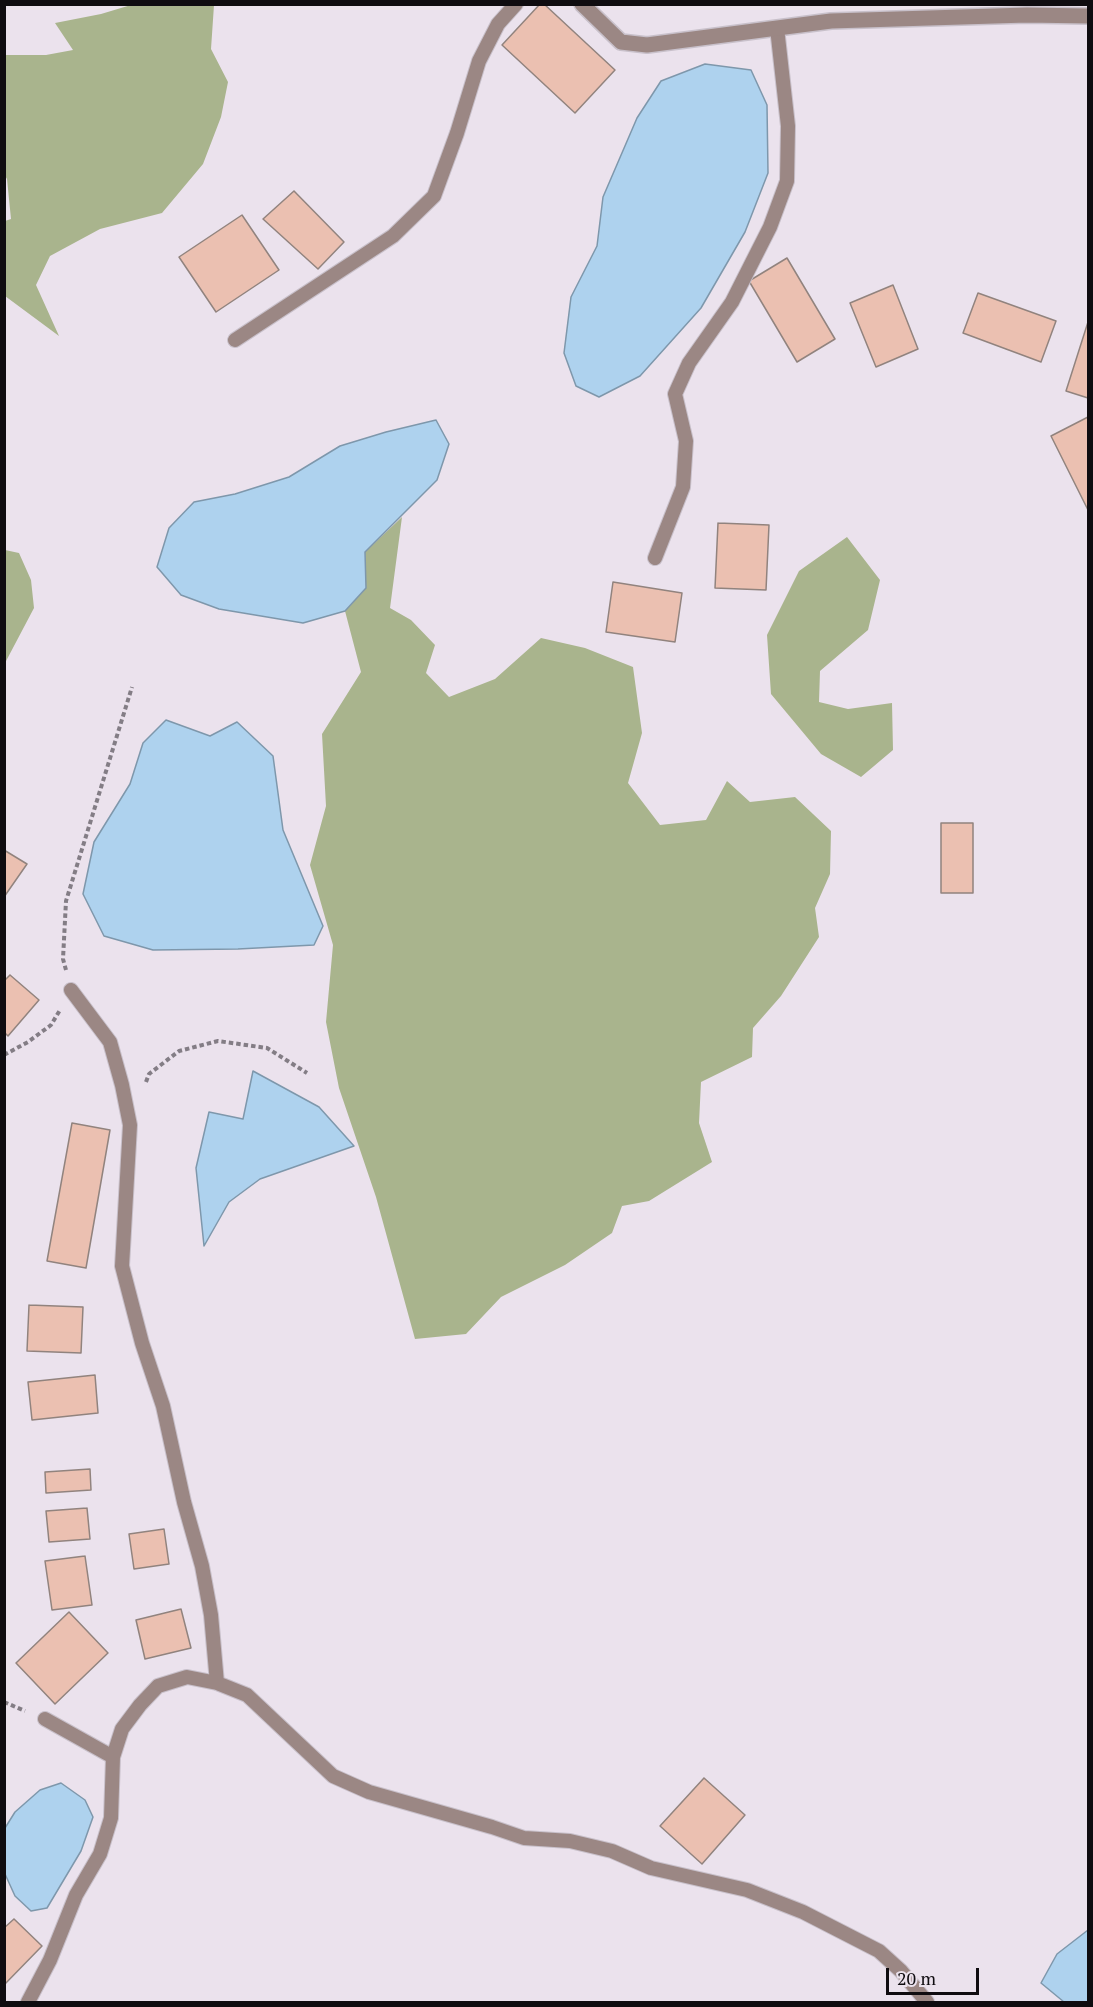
<!DOCTYPE html>
<style>
body{margin:0}
#map{position:relative;width:1093px;height:2007px;overflow:hidden;background:#ebe2ed;font-family:"PT Serif",serif}
canvas{display:block}
.frame{position:absolute;inset:0;border:6px solid #0f0c10;pointer-events:none}
.scale{position:absolute;left:886px;top:1968px;width:93px;height:27px;box-sizing:border-box;border:3px solid #0f0c10;border-top:0;padding-left:8px;font-size:18px;line-height:21px;white-space:nowrap;color:#0f0c10;-webkit-text-stroke:4px #ebe2ed;paint-order:stroke}
</style>
<div id="map">
<canvas width="1093" height="2007"></canvas>
<div class="frame"></div>
<div class="scale">20 m</div>
</div>
<script>
const c = document.querySelector('canvas').getContext('2d');
c.lineJoin = 'round';
function fillPath(path, color) {
  c.fillStyle = color;
  c.fill(path, 'evenodd');
}
function poly(rows) {
  const path = new Path2D();
  for (const r of rows) {
    path.moveTo(r[0], r[1]);
    for (let i = 2; i < r.length; i += 2) path.lineTo(r[i], r[i + 1]);
  }
  return path;
}
function stroke(path, color, width, dash) {
  c.strokeStyle = color;
  c.lineWidth = width;
  c.lineCap = dash ? 'butt' : 'round';
  c.setLineDash(dash || []);
  c.stroke(path);
}
fillPath(poly([
 [131,5,214,5,211,49,228,82,221,117,203,164,162,213,100,229,50,256,36,285,59,336,5,296,5,221,11,219,7,179,4,174,5,55,46,55,73,50,55,23,101,14],
 [402,517,390,608,411,620,435,645,426,673,449,697,495,679,541,638,585,648,633,667,642,733,628,783,660,825,706,820,727,781,750,802,795,797,831,831,830,874,815,908,819,937,781,996,753,1028,752,1057,701,1082,699,1123,712,1162,649,1201,622,1206,612,1233,565,1265,501,1297,466,1334,415,1339,376,1197,339,1088,326,1022,333,945,310,865,326,806,322,734,361,672,345,611,366,588,365,552],
 [847,537,880,580,868,630,820,671,819,702,848,709,892,703,893,750,861,777,821,754,771,694,767,635,799,571],
 [5,550,19,553,31,580,34,608,5,663]
]), '#a9b48d');
const water = poly([
 [705,64,751,70,767,105,768,173,745,232,701,308,640,376,599,397,576,386,564,353,571,297,597,246,603,197,637,118,661,81,705,64],
 [436,420,449,444,437,480,365,552,366,588,345,611,303,623,219,609,181,595,157,567,169,528,194,502,235,494,289,477,340,446,386,432,436,420],
 [166,720,210,736,237,722,273,756,283,830,323,926,314,945,238,949,153,950,104,936,83,894,94,842,130,784,143,743,166,720],
 [253,1071,319,1107,354,1146,260,1179,229,1202,204,1246,196,1168,209,1112,243,1119,253,1071],
 [61,1783,85,1800,93,1817,81,1851,47,1908,31,1911,15,1896,5,1874,5,1828,15,1812,40,1790,61,1783],
 [1088,1930,1088,2002,1064,2002,1041,1983,1057,1954,1088,1930]
]);
fillPath(water, '#aed2ee');
stroke(water, '#7e97ab', 1.5);
const building = poly([
 [540,4,544,4,615,70,575,113,502,45,540,4],
 [294,191,344,242,318,269,263,219,294,191],
 [242,215,279,270,216,312,179,257,242,215],
 [787,258,835,339,797,362,749,281,787,258],
 [893,285,918,349,876,367,850,303,893,285],
 [978,293,1056,321,1041,362,963,333,978,293],
 [1088,322,1088,398,1066,391,1088,322],
 [1088,417,1088,510,1051,436,1088,417],
 [718,523,769,525,766,590,715,588,718,523],
 [613,582,682,593,675,642,606,632,613,582],
 [941,823,973,823,973,893,941,893,941,823],
 [4,850,27,864,4,897,4,850],
 [10,975,39,1000,8,1036,4,1032,4,981,10,975],
 [72,1123,110,1130,86,1268,47,1261,72,1123],
 [29,1305,83,1307,81,1353,27,1351,29,1305],
 [95,1375,98,1413,32,1420,28,1382,95,1375],
 [90,1469,91,1490,46,1493,45,1472,90,1469],
 [87,1508,90,1539,49,1542,46,1511,87,1508],
 [164,1529,169,1564,134,1569,129,1534,164,1529],
 [85,1556,92,1605,52,1610,45,1561,85,1556],
 [181,1609,191,1648,145,1659,136,1620,181,1609],
 [69,1612,108,1653,55,1704,16,1663,69,1612],
 [704,1778,745,1815,702,1864,660,1826,704,1778],
 [14,1919,42,1946,4,1985,4,1928,14,1919]
]);
fillPath(building, '#ebc0b1');
stroke(building, '#91837e', 1.5);
const lane = poly([
 [235,340,393,236,434,196,457,133,479,61,498,24,516,4],
 [655,558,683,487,686,441,675,394,689,363,732,302,770,227,787,181,788,126,777,28],
 [71,990,110,1042,122,1085,130,1125,122,1266,142,1343,163,1406,184,1502,202,1566,211,1615,217,1683],
 [45,1719,113,1757],
 [28,2002,50,1960,76,1895,100,1854,111,1818,113,1757,122,1729,140,1705,158,1686,187,1677,217,1683,247,1695,333,1776,369,1792,492,1827,524,1838,570,1841,612,1851,651,1868,747,1890,803,1912,879,1951,901,1971,927,2002]
]);
const street = poly([
 [582,4,621,42,647,45,831,21,1027,15,1088,16]
]);
stroke(lane, '#c8c0ca', 16);
stroke(street, '#c8c0ca', 18);
stroke(poly([
 [66,970,63,959,66,901,132,687],
 [4,1055,28,1042,51,1025,60,1010],
 [146,1082,149,1074,179,1051,218,1041,267,1048,307,1073],
 [4,1702,25,1711]
]), '#837d85', 4, [4.5, 3]);
stroke(lane, '#9b8784', 14);
stroke(street, '#9b8784', 15);
</script>
